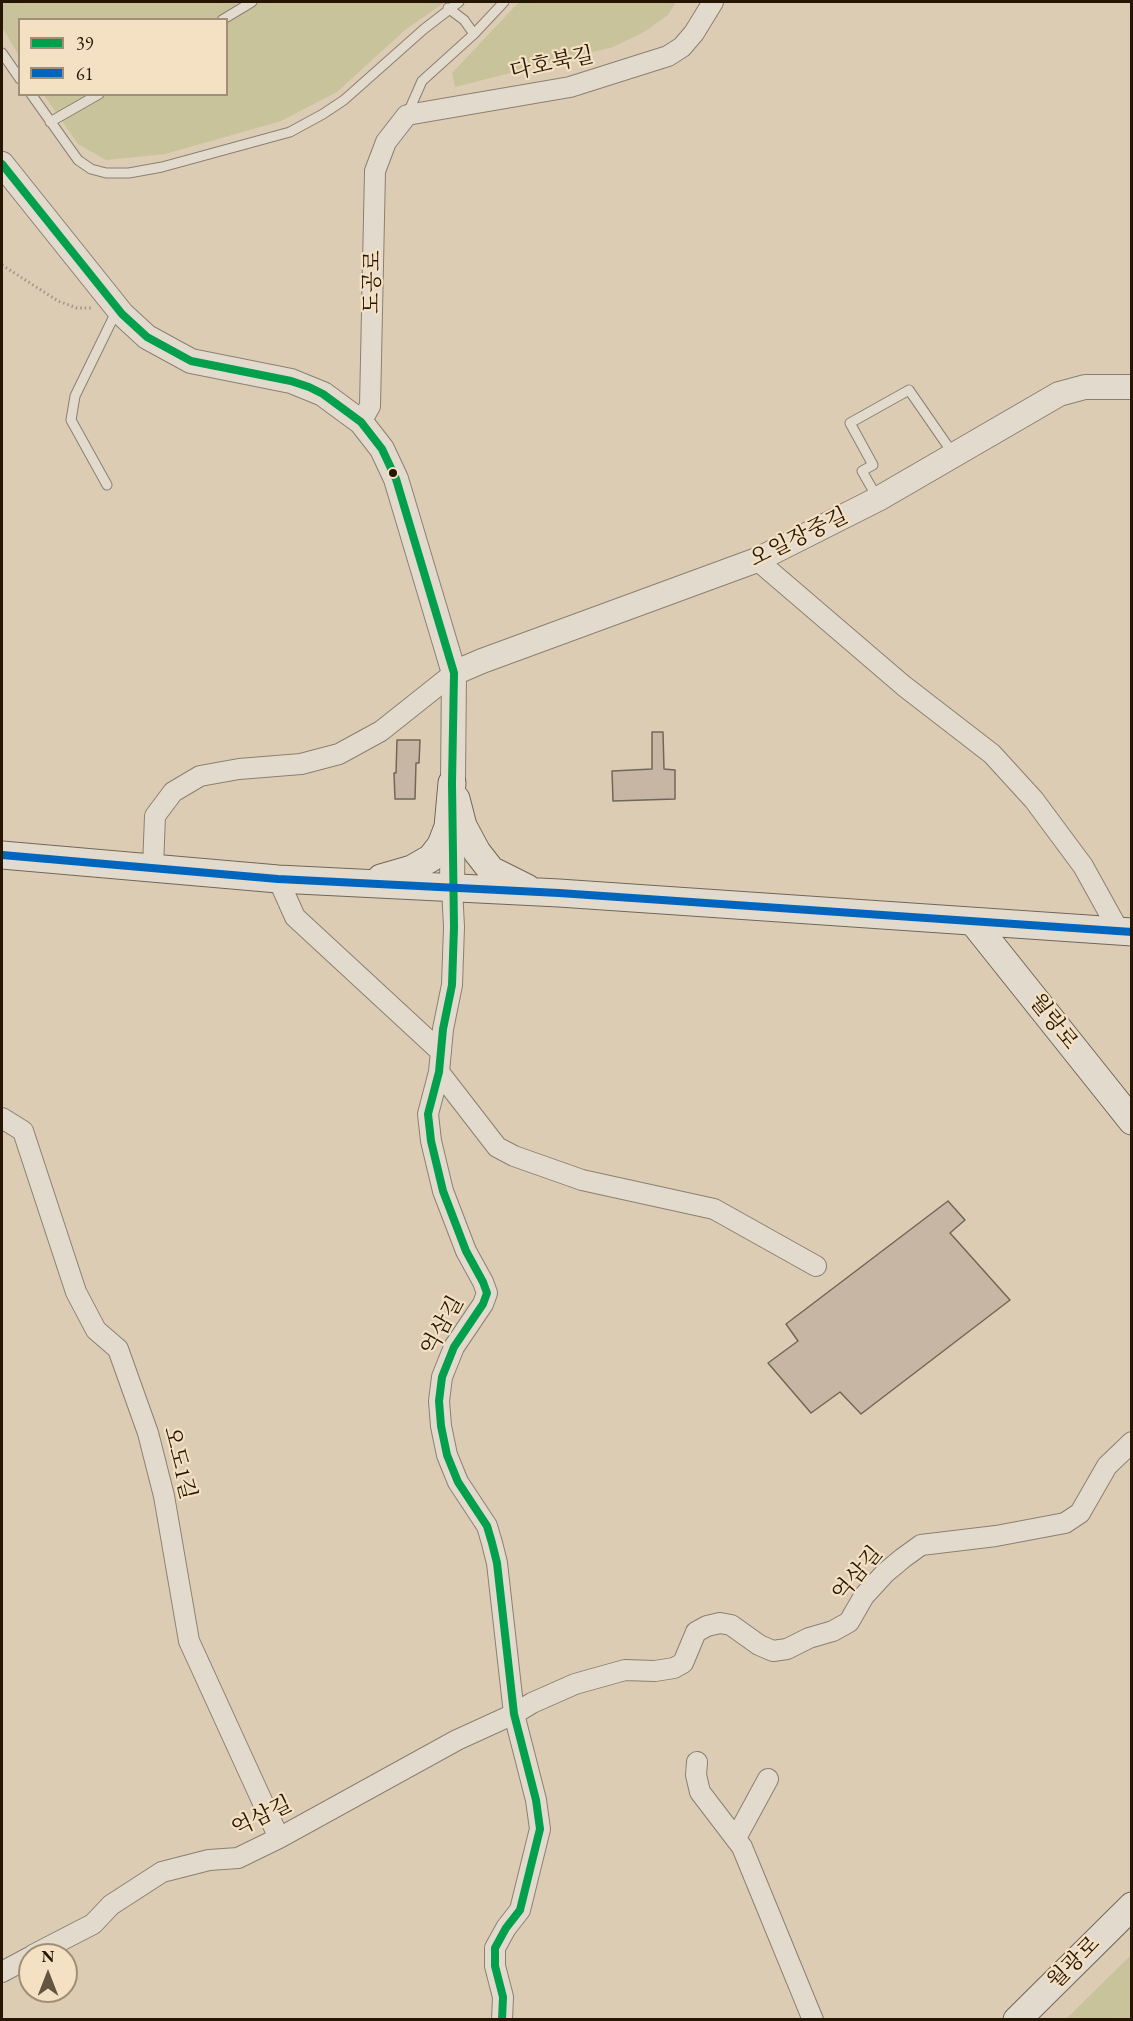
<!DOCTYPE html>
<meta charset="utf-8">
<style>
body{margin:0}
#map{position:relative;width:1133px;height:2021px;overflow:hidden;background:#ddccb4;font-family:"EB Garamond",serif}
canvas{display:block}
.frame{position:absolute;inset:0;border:3px solid #251501;pointer-events:none}
.legend{position:absolute;left:18px;top:18px;width:210px;height:78px;box-sizing:border-box;background:#f4e0c3;border:2px solid #a18f75;margin:0;padding:8px 10px;list-style:none;font-size:18px;color:#251501}
.legend li{display:flex;align-items:center;gap:12px;height:30px}
.legend b{width:30px;border:2px solid #a18f75}
.north{position:absolute;left:18px;top:1943px;width:60px;height:60px;box-sizing:border-box;background:#f4e0c3;border:2px solid #a18f75;border-radius:50%;rotate:0deg;font-size:16px;font-weight:700;line-height:24px;text-align:center;color:#251501}
.north::after{content:'';display:block;margin:auto;width:21px;height:27px;background:#655540;clip-path:polygon(50% 0,100% 100%,50% 72%,0 100%)}
</style>
<div id="map">
<canvas width="1133" height="2021"></canvas>
<div class="frame"></div>
<ul class="legend">
<li><b style="height:8px;background:#029f4d"></b>39</li>
<li><b style="height:8px;background:#0065bd"></b>61</li>
</ul>
<div class="north">N</div>
</div>
<script>
const c = document.querySelector('canvas').getContext('2d');
c.lineJoin = 'round';
function fillPath(path, color) {
  c.fillStyle = color;
  c.fill(path, 'evenodd');
}
function poly(rows) {
  const path = new Path2D();
  for (const r of rows) {
    path.moveTo(r[0], r[1]);
    for (let i = 2; i < r.length; i += 2) path.lineTo(r[i], r[i + 1]);
  }
  return path;
}
function stroke(path, color, width, dash) {
  c.strokeStyle = color;
  c.lineWidth = width;
  c.lineCap = dash ? 'butt' : 'round';
  c.setLineDash(dash || []);
  c.stroke(path);
}
function drawText(font, color, halo, rows, align = 'center') {
  c.font = font + ' "EB Garamond","Noto Serif KR",serif';
  c.lineWidth = 4.5;
  c.setLineDash([]);
  c.textBaseline = 'middle';
  c.strokeStyle = halo;
  c.fillStyle = color;
  for (const [text, x, y, turn = 0] of rows) {
    c.save();
    c.translate(x, y);
    c.rotate((+turn || 0) * Math.PI / 180);
    c.textAlign = isNaN(turn) ? turn : align;
    if (halo) c.strokeText(text, 0, 0);
    c.fillText(text, 0, 0);
    c.restore();
  }
}
fillPath(poly([
 [2,2,445,2,405,30,337,92,281,121,165,154,106,160,78,144,44,95,226,94,226,20,20,20,19,56,2,27],
 [519,2,676,2,668,15,644,32,613,47,455,87,452,73],
 [1131,1955,1131,2019,1066,2019]
]), '#c8c39b');
const building = poly([
 [652,732,663,732,664,769,675,770,675,799,613,801,612,771,652,769,652,732],
 [397,740,420,740,419,763,416,763,415,799,395,799,394,773,396,773,397,740],
 [948,1201,965,1220,950,1233,1010,1300,861,1414,840,1392,811,1413,768,1363,798,1341,786,1324,948,1201]
]);
fillPath(building, '#c8b6a4');
stroke(building, '#716758', 1.5);
const service = poly([
 [448,8,464,20,474,34],
 [222,20,252,2],
 [2,53,20,79],
 [31,94,78,160,91,169,106,173,129,173,162,167,290,132,323,114,344,100,424,29,459,2],
 [407,115,422,81,474,34,504,2],
 [50,122,99,94],
 [107,485,71,420,75,396,117,310],
 [878,499,862,471,873,465,850,423,909,390,954,455]
]);
const minor = poly([
 [361,422,370,406,375,171,386,142,407,115,570,87,668,56,682,47,694,33,713,2],
 [757,560,904,686,992,754,1034,800,1083,866,1119,931],
 [153,867,155,816,173,792,200,776,239,769,301,764,339,754,381,731,454,673],
 [278,879,295,917,441,1052],
 [452,888,454,927,452,985,443,1029,439,1072,428,1114,431,1141,443,1191,466,1251,483,1282,487,1293,483,1304,454,1347,442,1377,439,1401,441,1426,447,1455,458,1482,487,1526,492,1543,497,1563,514,1714,536,1800,540,1829,520,1910,506,1928,495,1948,495,1966,503,1997,502,2020],
 [439,1072,497,1147,514,1156,582,1180,714,1209,816,1266],
 [2,1118,23,1131,76,1292,96,1330,118,1349,148,1433,164,1496,189,1641,279,1838],
 [697,1762,696,1775,700,1792,742,1847,813,2020],
 [736,1838,768,1779],
 [33,1955,93,1924,111,1905,162,1872,209,1860,238,1858,279,1838,457,1740,514,1714,532,1703,575,1684,625,1670,655,1671,674,1668,683,1663,696,1632,707,1626,720,1623,731,1625,759,1645,773,1651,787,1649,809,1638,833,1631,849,1622,864,1596,885,1573,903,1558,921,1545,996,1536,1065,1523,1080,1513,1107,1466,1132,1442],
 [2,1972,30,1957]
]);
const tertiary = poly([
 [2,164,122,314,147,337,191,361,291,381,323,394,361,422,382,449,396,479,454,673,452,888],
 [454,673,482,661,757,560,878,499,1059,394,1085,387,1132,387]
]);
const secondary = poly([
 [456,799,463,826,477,852,491,870,527,888],
 [2,855,278,879,559,893,1132,932],
 [381,878,412,869,431,858,441,845,448,827,452,783],
 [974,923,1132,1121],
 [1017,2020,1132,1906]
]);
stroke(service, '#8b8070', 11);
stroke(minor, '#8b8070', 22);
stroke(tertiary, '#8b8070', 26);
stroke(secondary, '#716758', 29);
stroke(poly([
 [2,265,58,301,77,308,92,308]
]), '#9e968a', 3, [1.5, 3]);
stroke(service, '#e3dace', 9);
stroke(minor, '#e3dace', 20);
stroke(tertiary, '#e3dace', 24);
stroke(secondary, '#e3dace', 27);
stroke(poly([
 [2,164,122,314,147,337,191,361,291,381,309,387,323,394,361,422,382,449,396,479,454,673,452,783,454,927,452,985,443,1029,439,1072,428,1114,431,1141,443,1191,466,1251,483,1282,487,1293,483,1304,454,1347,442,1377,439,1401,441,1426,447,1455,458,1482,487,1526,492,1543,497,1563,514,1714,536,1800,540,1829,520,1910,506,1928,495,1948,495,1966,503,1997,502,2020]
]), '#029f4d', 8);
stroke(poly([
 [2,855,278,879,559,893,1132,932]
]), '#0065bd', 8);
for (const [x, y, r, color] of [
 [393,473,5,"#251501"]
]) {
  const dot = new Path2D();
  dot.arc(x, y, r, 0, 2 * Math.PI);
  c.fillStyle = color;
  c.fill(dot);
  stroke(dot, '#f4e0c3', 2);
}
drawText('22px', '#251501', '#f4e0c3', [
 ["다호북길",552,64,-12],
 ["도공로",373,282,-89],
 ["오일장중길",799,538,-26],
 ["월랑로",1053,1022,52],
 ["억삼길",443,1326,-61],
 ["오도1길",179,1463,76],
 ["억삼길",858,1574,-50],
 ["억삼길",262,1817,-26],
 ["월광로",1074,1963,-45]
]);
</script>
